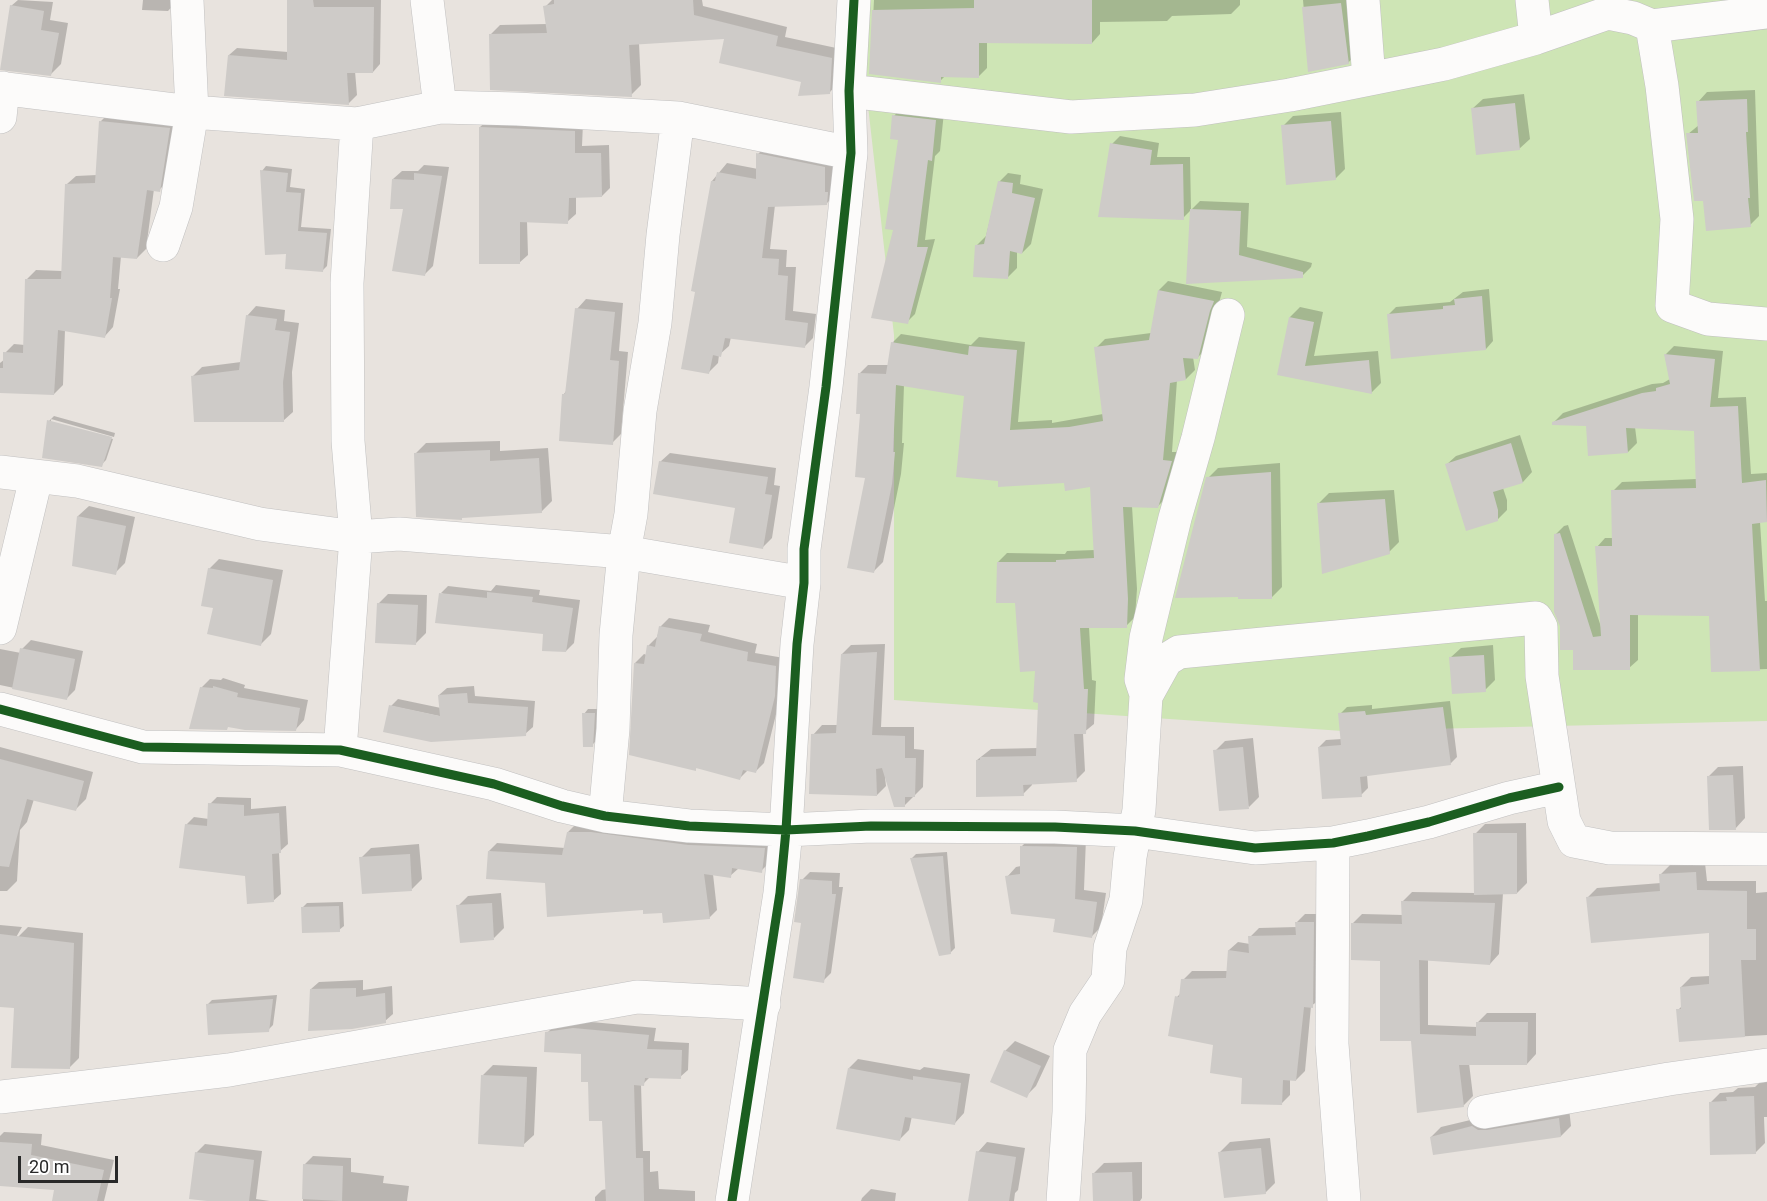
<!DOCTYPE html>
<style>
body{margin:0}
#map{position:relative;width:1767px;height:1201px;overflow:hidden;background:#e8e3de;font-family:Roboto,sans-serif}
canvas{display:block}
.scale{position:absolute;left:18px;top:1156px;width:100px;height:27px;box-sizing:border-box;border:3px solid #292929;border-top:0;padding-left:8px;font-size:18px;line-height:21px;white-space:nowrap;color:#292929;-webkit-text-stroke:4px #fff;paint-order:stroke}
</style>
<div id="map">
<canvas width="1767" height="1201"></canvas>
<div class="scale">20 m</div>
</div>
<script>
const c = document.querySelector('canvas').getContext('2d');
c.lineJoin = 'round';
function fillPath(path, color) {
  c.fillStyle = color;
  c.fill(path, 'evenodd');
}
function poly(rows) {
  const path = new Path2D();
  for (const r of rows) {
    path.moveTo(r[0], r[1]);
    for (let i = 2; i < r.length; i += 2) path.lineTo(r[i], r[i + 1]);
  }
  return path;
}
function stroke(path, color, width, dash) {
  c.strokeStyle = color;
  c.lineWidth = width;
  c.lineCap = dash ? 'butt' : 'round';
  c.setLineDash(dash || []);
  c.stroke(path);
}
fillPath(poly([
 [856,0,1767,0,1767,721,1343,731,894,700,894,335]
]), '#cee5b5');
fillPath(poly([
 [18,0,53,2,50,20,68,23,61,64,51,74,11,6],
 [143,0,178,0,168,11,142,10],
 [288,0,381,0,380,64,373,72,355,71,357,95,349,103,226,94,229,55,237,48,288,52],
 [552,0,702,0,703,6,787,27,785,37,841,49,839,82,830,92,803,81,726,37,639,43,641,85,631,95,490,35,500,25,547,24,545,7],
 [874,0,1240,0,1240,5,1231,14,1172,16,1167,21,1100,22,1100,34,1092,43,987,42,987,68,978,77,945,76,940,81,870,73],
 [1303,0,1350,0,1356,54,1348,63,1309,71],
 [1755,90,1759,216,1750,225,1704,199,1688,134,1699,125,1698,102,1707,92],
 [1524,94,1530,139,1519,149,1472,109,1483,99],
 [902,107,944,112,940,151,935,156,925,240,935,239,915,314,907,322,895,229,900,139,894,116],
 [1341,112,1345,169,1335,179,1283,126,1293,116],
 [109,113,178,120,168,181,159,190,154,189,146,249,137,258,121,256,118,289,120,289,113,327,105,336,65,330,63,385,54,394,0,392,0,363,5,359,5,353,14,344,25,345,27,279,36,270,62,271,67,184,76,176,97,175,100,122],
 [489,119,583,123,582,146,609,145,610,188,602,196,576,197,576,214,567,222,527,221,528,255,519,263,480,127],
 [1120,136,1159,143,1157,157,1190,157,1191,210,1200,201,1249,203,1247,247,1312,263,1311,267,1302,276,1187,283,1191,210,1183,218,1112,144],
 [767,145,833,158,835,195,826,204,775,205,770,249,787,250,786,267,796,267,793,311,816,314,813,338,804,347,731,337,729,346,719,355,718,363,709,372,697,291,712,181,727,163,758,169,758,154],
 [424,165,449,167,433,266,424,275,405,208,393,179,402,171,418,171],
 [266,166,292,169,290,187,305,189,301,227,331,229,327,266,323,270,288,252,262,171],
 [1008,173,1021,175,1020,184,1043,189,1031,244,1022,253,1017,252,1017,268,1008,277,977,245,986,236,999,182],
 [1168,281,1222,292,1206,349,1197,358,1193,357,1195,370,1186,379,1177,380,1172,452,1180,452,1167,497,1158,506,1132,506,1137,589,1135,617,1126,626,1089,627,1092,680,1096,681,1094,724,1083,733,1085,771,1076,780,1032,783,1032,785,1023,794,977,760,991,749,1038,748,1040,701,1036,670,1016,602,998,562,1007,553,1065,554,1067,551,1095,550,1091,485,1065,481,999,480,965,395,904,385,902,443,904,443,901,474,883,562,874,571,859,374,868,365,889,365,892,343,901,334,971,345,979,337,1025,342,1018,422,1052,420,1052,423,1103,414,1096,348,1105,339,1151,333,1159,290],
 [1489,289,1493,341,1486,349,1389,314,1396,307,1450,302,1463,292],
 [586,299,623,303,619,351,628,352,621,434,612,443,564,394,566,391,577,309],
 [256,306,285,310,284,321,299,323,292,372,293,412,283,421,193,376,202,367,241,362,247,316],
 [1300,307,1323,312,1314,356,1378,351,1381,383,1371,393,1279,374,1290,317],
 [1674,346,1723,351,1718,398,1746,397,1751,474,1767,473,1767,521,1760,522,1765,601,1767,601,1767,669,1713,671,1711,615,1638,614,1638,660,1629,668,1574,649,1555,535,1564,526,1568,525,1601,627,1597,547,1605,538,1613,538,1613,491,1622,482,1697,479,1695,429,1635,427,1637,443,1628,452,1588,425,1554,422,1563,413,1652,384,1663,383,1670,379,1665,355],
 [54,416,115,433,114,437,51,419,51,422,113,439,106,460,101,465,44,457,49,421],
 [1520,435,1532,472,1523,482,1503,488,1507,500,1507,510,1498,519,1446,465,1456,456],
 [500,441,500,451,548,448,552,501,541,512,416,453,426,443],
 [670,453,776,468,774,485,780,486,772,538,763,547,736,507,660,462],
 [1280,463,1282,587,1272,597,1208,478,1218,468],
 [1394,490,1399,542,1389,552,1319,503,1329,493],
 [89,506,135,517,125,563,115,573,74,564,78,516],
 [219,559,283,570,271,634,261,644,215,607,209,569],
 [496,585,540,590,539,595,580,600,574,643,566,651,544,633,441,593,448,586,491,591],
 [388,594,427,595,426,633,416,643,378,604],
 [669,618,710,625,708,632,757,644,755,653,784,658,783,686,764,763,755,772,748,770,740,778,698,767,695,769,635,663,644,654,647,655,648,646,657,637,660,627],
 [31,640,83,651,75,690,66,699,0,685,0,649,21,653,22,649],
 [885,644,881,727,914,727,914,749,924,750,923,787,904,806,885,777,886,786,877,795,813,735,822,725,838,725,842,654,851,645],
 [1493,645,1495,680,1485,690,1450,658,1461,648],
 [223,678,245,685,244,688,308,700,304,720,296,729,201,688,210,679,221,680],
 [474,686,475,696,535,701,533,727,525,734,391,706,398,699,441,708,439,695,447,688],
 [1450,701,1457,757,1450,764,1367,775,1368,788,1361,795,1319,747,1326,740,1342,739,1340,714,1347,707,1372,705,1372,709],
 [588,709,599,709,597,740,592,745,584,714],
 [1253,738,1259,797,1249,807,1215,751,1225,741],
 [0,747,93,772,86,799,76,809,34,799,27,822,20,830,17,881,7,891,0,891],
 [1743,766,1745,818,1735,829,1708,777,1718,767],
 [217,797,251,798,251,809,286,806,288,844,279,852,281,894,273,901,247,875,186,825,194,817,209,819,210,804],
 [1526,823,1527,883,1517,893,1503,893,1499,954,1490,964,1428,960,1428,1025,1477,1027,1477,1023,1487,1013,1536,1013,1536,1054,1527,1064,1469,1063,1473,1096,1463,1106,1413,1039,1381,959,1353,923,1362,914,1403,915,1402,902,1412,892,1475,893,1475,834,1485,824],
 [576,824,772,840,769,863,761,871,739,868,730,876,713,874,717,910,709,918,644,908,546,882,489,851,497,843,565,848,568,832],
 [1031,837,1086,838,1084,890,1106,893,1101,927,1092,936,1057,917,1007,877,1016,867,1021,866,1022,846],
 [419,844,422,879,412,889,361,858,371,848],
 [947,852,955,948,950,953,911,859,916,854],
 [1705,863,1707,881,1756,881,1756,893,1767,892,1767,1035,1680,1040,1678,1010,1682,1006,1681,987,1691,977,1710,976,1710,931,1587,898,1597,888,1661,883,1660,875,1670,865],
 [810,872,840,873,839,887,843,887,831,973,823,981,803,921,802,880],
 [501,893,504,928,494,938,458,906,468,896],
 [343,902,344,926,339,930,302,908,307,903],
 [1305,914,1322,914,1322,998,1311,1006,1305,1071,1296,1080,1290,1079,1290,1095,1281,1104,1243,1076,1177,997,1181,993,1183,980,1192,971,1228,971,1229,950,1238,942,1250,944,1250,937,1259,928,1297,927,1297,922],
 [0,925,22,927,0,965],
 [28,927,83,933,79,1058,69,1068,18,937],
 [363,980,363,990,392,986,393,1014,385,1021,311,989,319,982],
 [277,995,273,1025,268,1030,207,1005,212,1000],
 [581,1021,656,1028,654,1041,689,1043,688,1070,680,1077,651,1076,643,1084,641,1084,643,1151,650,1151,650,1172,658,1171,659,1189,695,1191,695,1201,595,1201,595,1197,602,1190,607,1189,603,1120,583,1053,547,1033,555,1025],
 [1015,1041,1050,1056,1036,1086,1026,1096,1005,1051],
 [858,1059,920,1070,924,1067,970,1074,964,1113,955,1123,912,1116,909,1130,900,1139,849,1068],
 [493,1065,537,1067,534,1135,523,1145,483,1075],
 [1761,1081,1767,1081,1767,1117,1764,1117,1765,1143,1755,1153,1710,1103,1720,1093,1733,1092,1738,1088,1755,1087],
 [1569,1108,1571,1126,1561,1136,1431,1137,1441,1127,1483,1117],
 [4,1132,42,1134,41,1145,114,1160,104,1201,54,1201,56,1188,0,1185,0,1136],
 [1270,1138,1275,1183,1265,1193,1220,1152,1230,1142],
 [987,1142,1025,1148,1018,1190,1015,1193,1014,1201,970,1201,978,1152],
 [205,1144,262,1151,256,1199,270,1201,208,1201,196,1153],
 [313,1156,351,1158,351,1172,384,1176,383,1183,409,1186,407,1201,303,1201,304,1165],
 [1142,1162,1142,1198,1140,1201,1095,1201,1094,1173,1104,1163],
 [871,1189,896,1193,895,1201,861,1201,862,1198]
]), '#0003');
fillPath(poly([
 [287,0,313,0,314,7,374,7,373,73,347,73,349,105,224,96,228,55,287,60],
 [554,0,693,0,694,15,778,36,776,46,832,58,830,94,798,96,801,82,719,63,724,39,629,45,632,97,490,90,489,34,547,33,543,6,554,4],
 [974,0,1092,0,1092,44,979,43,979,78,941,77,941,83,869,74,872,10,974,8],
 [1341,3,1349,64,1308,72,1302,7],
 [10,5,44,11,41,30,59,33,51,76,0,70],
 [1747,99,1748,132,1746,132,1750,198,1748,198,1751,227,1706,231,1703,201,1694,201,1686,133,1698,133,1696,101],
 [1515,103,1520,150,1476,155,1471,108],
 [892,115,936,120,932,161,928,160,917,247,928,247,908,324,871,318,893,230,885,229,898,140,890,139],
 [99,121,170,128,160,192,147,190,137,259,113,257,110,298,112,298,105,338,58,330,54,395,0,393,0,368,3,368,3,352,23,353,25,279,61,279,65,184,95,183],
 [1331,121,1336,180,1286,185,1281,125],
 [479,127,575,131,575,153,601,153,602,197,569,198,568,224,520,222,520,264,479,264],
 [1110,143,1152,150,1150,165,1183,164,1184,220,1098,217],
 [756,153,825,167,825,192,828,192,827,205,768,207,762,258,779,259,778,275,788,276,785,320,808,323,805,348,725,338,721,357,713,355,709,374,681,369,695,292,691,291,711,181,715,181,717,172,756,179],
 [260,170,288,173,286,192,301,193,298,231,327,233,323,272,285,269,286,254,265,255],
 [414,173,442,176,425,276,392,271,403,209,390,209,392,179,414,180],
 [998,181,1013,183,1012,193,1035,198,1022,254,1010,251,1008,279,973,277,975,245,984,244],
 [1190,209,1241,211,1239,255,1303,272,1303,278,1186,284],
 [1158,290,1214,301,1213,304,1210,311,1198,359,1183,358,1186,380,1170,383,1163,460,1172,461,1158,508,1123,507,1128,599,1127,628,1080,628,1084,689,1088,689,1086,734,1074,734,1077,782,1023,785,1024,796,976,797,976,760,980,760,980,757,1036,756,1038,703,1033,702,1035,671,1020,672,1015,603,996,603,997,562,1056,562,1056,560,1094,558,1090,487,1065,491,1064,483,998,487,998,481,956,477,964,396,896,385,893,452,895,452,892,484,874,573,847,568,865,478,855,477,860,414,856,414,858,373,886,374,891,342,968,355,969,346,1017,350,1010,430,1069,427,1103,421,1094,347,1149,340],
 [1482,296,1486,350,1391,359,1387,314,1443,309,1443,306,1455,305,1454,299],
 [575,308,615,312,610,360,619,361,613,445,559,441,562,394,565,394],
 [246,315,277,319,275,330,290,332,283,382,284,422,194,422,191,376,239,370],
 [1289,317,1314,322,1305,366,1369,360,1372,394,1277,375],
 [1664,354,1715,359,1710,407,1738,406,1742,483,1766,480,1767,522,1752,524,1760,671,1711,672,1709,616,1630,615,1630,670,1573,670,1573,650,1560,650,1560,626,1554,612,1554,534,1560,533,1593,637,1601,636,1595,546,1612,546,1611,490,1696,488,1694,431,1626,428,1628,453,1588,456,1586,426,1552,425,1552,422,1642,393,1656,391,1656,388,1670,384],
 [47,420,112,437,102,467,42,458],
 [1511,443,1523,483,1493,492,1498,510,1498,521,1466,531,1445,464],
 [490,450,490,461,539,458,542,513,462,518,462,520,416,517,414,453],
 [659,461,768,477,765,494,772,495,763,549,729,543,735,508,653,494],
 [1271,472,1272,599,1238,599,1238,597,1175,598,1206,477],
 [1385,499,1390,554,1322,574,1317,503],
 [77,516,126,526,116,575,72,566],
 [208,568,273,580,261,646,207,634,213,608,201,606],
 [487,592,533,597,532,602,573,608,566,652,542,651,543,634,435,623,439,593,487,598],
 [377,603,418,605,416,645,375,643],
 [659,626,702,634,700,641,748,652,747,661,776,666,775,696,756,773,743,770,740,780,696,768,696,771,629,755,634,663,644,664,647,645,655,647],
 [20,648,75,659,67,700,12,689],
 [877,652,872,735,905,736,905,758,916,758,915,797,905,797,905,807,894,807,882,768,876,769,877,796,809,794,811,734,836,733,841,654],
 [1484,655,1486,692,1452,694,1449,657],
 [213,686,238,693,237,697,300,708,296,731,245,730,228,727,227,730,189,729,200,687,213,688],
 [467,693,468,703,528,707,526,736,431,742,383,732,389,705,440,716,438,695],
 [1443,707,1451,765,1360,777,1362,797,1322,799,1318,747,1341,745,1338,713,1365,711,1366,715],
 [582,713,595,713,593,747,583,747],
 [1243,747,1249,809,1219,811,1213,750],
 [0,759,84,781,76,811,27,799,9,867,0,866],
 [1733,775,1736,830,1709,830,1707,776],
 [208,803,244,805,244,816,279,813,281,853,272,854,274,902,247,904,245,876,179,868,185,824,207,826],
 [567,832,591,832,688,845,765,848,762,873,732,868,731,878,704,874,710,919,663,923,662,913,643,914,643,910,547,917,545,883,486,879,488,851,562,855],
 [1473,833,1517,833,1517,894,1474,895],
 [1020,846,1077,847,1075,899,1097,902,1092,938,1053,932,1055,919,1011,914,1005,876,1020,874],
 [410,854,412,891,362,894,359,857],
 [943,856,951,954,939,956,910,858],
 [1696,872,1697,890,1747,891,1747,929,1756,929,1756,960,1741,960,1745,1037,1679,1042,1676,1009,1681,1009,1680,987,1709,984,1709,933,1591,943,1586,897,1660,891,1659,874],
 [800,879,832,881,832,894,836,894,824,983,793,978,801,923,794,922],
 [1401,901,1495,903,1490,965,1419,960,1420,1034,1476,1036,1476,1022,1528,1022,1527,1065,1459,1065,1464,1107,1417,1113,1411,1041,1380,1041,1380,961,1351,960,1351,923,1402,924],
 [492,903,494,940,460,943,456,905],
 [339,906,340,932,302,933,301,907],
 [1295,922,1314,922,1313,1008,1304,1007,1296,1081,1283,1080,1282,1105,1241,1104,1242,1078,1210,1073,1213,1045,1168,1036,1175,996,1179,997,1181,979,1226,978,1228,950,1249,953,1248,936,1296,935],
 [0,934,74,943,70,1069,11,1068,14,1008,0,1007],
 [356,988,356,997,385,993,386,1023,352,1029,308,1031,310,989],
 [273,999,269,1032,208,1035,206,1004],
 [573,1028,649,1035,647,1049,682,1050,681,1079,645,1078,644,1086,634,1085,636,1158,643,1158,644,1201,606,1201,602,1121,589,1121,588,1082,581,1082,581,1054,544,1052,545,1032],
 [1004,1050,1041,1066,1027,1098,990,1082],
 [848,1068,913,1080,913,1076,961,1083,955,1125,905,1117,900,1141,836,1129],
 [481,1075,527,1077,524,1147,478,1144],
 [1754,1096,1756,1154,1710,1155,1709,1102,1727,1101,1726,1097],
 [1559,1118,1561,1137,1433,1155,1430,1137,1472,1126,1478,1130,1487,1130],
 [0,1142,32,1144,31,1155,104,1170,97,1201,52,1201,54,1190,0,1186],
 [1261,1148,1266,1194,1224,1198,1218,1152],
 [976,1151,1016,1157,1009,1201,968,1201],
 [195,1152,254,1160,249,1201,207,1201,189,1199],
 [303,1164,343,1166,342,1201,302,1199],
 [1132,1172,1133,1201,1093,1201,1092,1173]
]), '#cecbc8');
const minor = poly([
 [427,0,440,107],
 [1363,0,1369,79],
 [1532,0,1536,38],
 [1652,26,1662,86,1677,219,1672,306,1708,319,1767,324],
 [0,88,192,112,357,124,440,107,517,109,678,118,851,153],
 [849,91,1071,117,1195,110,1290,95,1444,64,1536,38,1608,13,1633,18,1652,26,1767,12],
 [0,117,3,88],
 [163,245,176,207,192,112,187,0],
 [0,472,77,481,260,524,356,537,399,534,624,552,804,583],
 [0,628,36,478],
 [1146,694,1141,679,1146,638,1175,518,1198,438,1228,315],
 [0,709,143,747,340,750,494,784,562,806,605,816,689,826,786,830,871,826,1055,827,1135,831,1255,848,1333,843,1368,836,1429,822,1509,798,1559,787],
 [340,750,356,537,348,441,347,283,357,124],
 [605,816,613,729,616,635,624,552,631,514,640,411,655,323,663,235,678,118],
 [1333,843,1332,1044,1344,1201],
 [0,1097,229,1070,637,997,764,1004],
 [1484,1112,1669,1079,1767,1065],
 [732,1201,780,893,786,830,797,644,804,583,804,549,826,387,851,153,849,91,854,0],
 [1063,1201,1069,1112,1070,1050,1085,1014,1108,980,1110,948,1126,900,1130,857,1139,810,1146,696,1166,660,1179,652,1536,618,1541,627,1542,676,1564,821,1574,841,1610,848,1767,849]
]);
stroke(minor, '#c1c0c0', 34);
stroke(minor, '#fcfbfa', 33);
stroke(poly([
 [0,709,143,747,340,750,494,784,562,806,605,816,689,826,786,830,871,826,1055,827,1135,831,1255,848,1333,843,1368,836,1429,822,1509,798,1559,787],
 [732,1201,780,893,786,830,797,644,804,583,804,549,826,387,851,153,849,91,854,0]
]), '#1b5e20', 9);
</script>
